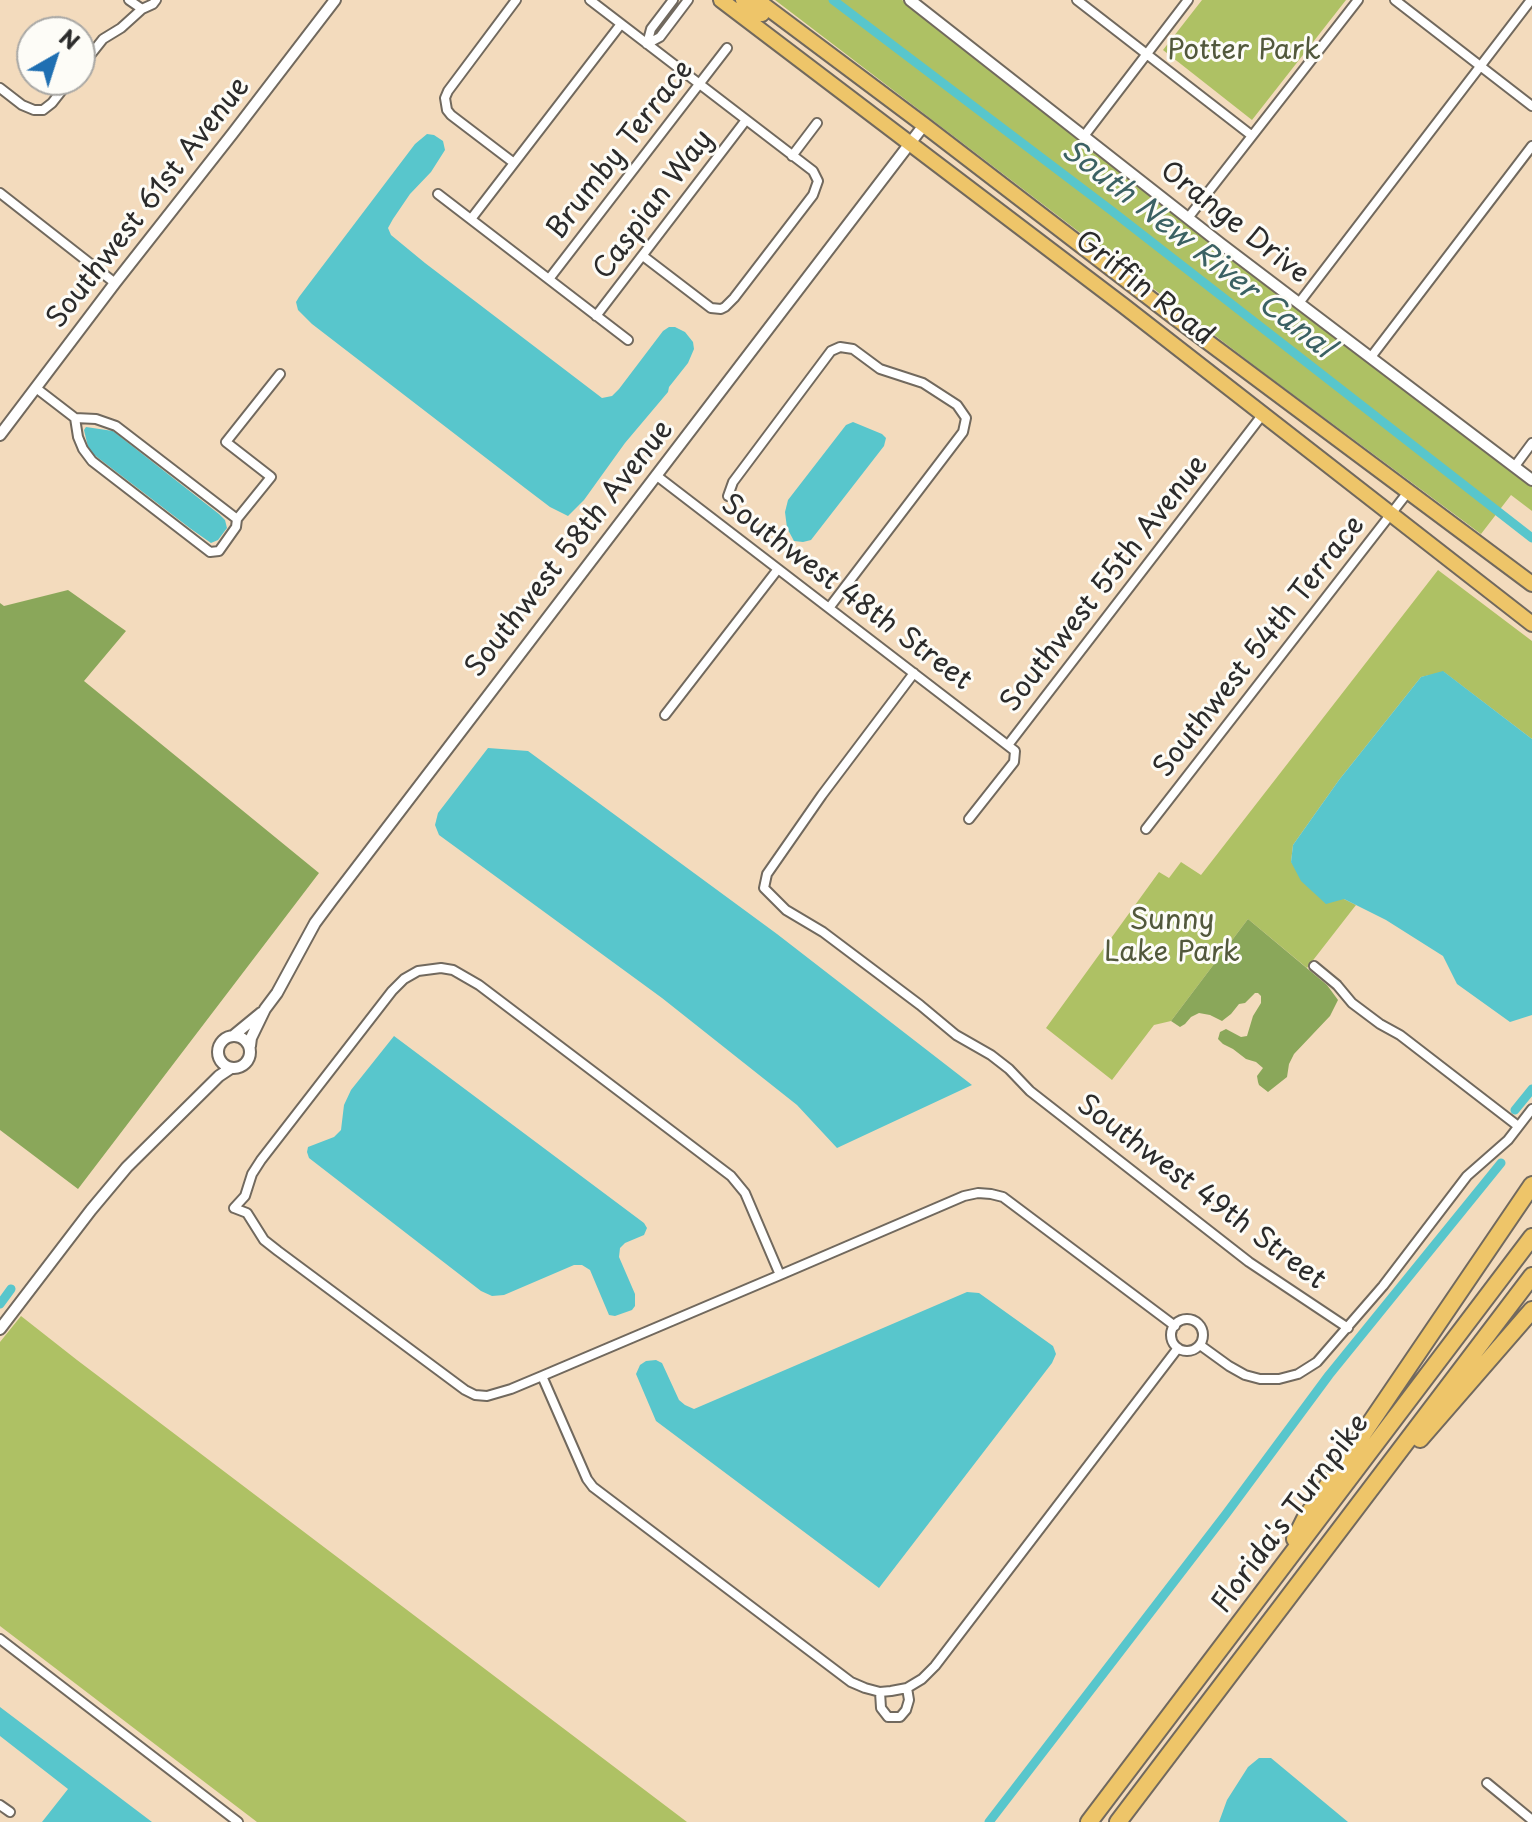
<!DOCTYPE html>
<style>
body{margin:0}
#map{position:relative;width:1532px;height:1822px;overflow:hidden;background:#f3dbbd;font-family:"Playpen Sans",sans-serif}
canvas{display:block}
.north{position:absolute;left:16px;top:16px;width:80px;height:80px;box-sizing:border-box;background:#fdfcf7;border:2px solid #a9a8a5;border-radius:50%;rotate:39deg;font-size:22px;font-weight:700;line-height:32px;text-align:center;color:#2b2b2b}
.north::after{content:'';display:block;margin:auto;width:28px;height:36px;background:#1f6fb2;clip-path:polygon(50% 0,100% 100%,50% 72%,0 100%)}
</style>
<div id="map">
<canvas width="1532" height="1822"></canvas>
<div class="north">N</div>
</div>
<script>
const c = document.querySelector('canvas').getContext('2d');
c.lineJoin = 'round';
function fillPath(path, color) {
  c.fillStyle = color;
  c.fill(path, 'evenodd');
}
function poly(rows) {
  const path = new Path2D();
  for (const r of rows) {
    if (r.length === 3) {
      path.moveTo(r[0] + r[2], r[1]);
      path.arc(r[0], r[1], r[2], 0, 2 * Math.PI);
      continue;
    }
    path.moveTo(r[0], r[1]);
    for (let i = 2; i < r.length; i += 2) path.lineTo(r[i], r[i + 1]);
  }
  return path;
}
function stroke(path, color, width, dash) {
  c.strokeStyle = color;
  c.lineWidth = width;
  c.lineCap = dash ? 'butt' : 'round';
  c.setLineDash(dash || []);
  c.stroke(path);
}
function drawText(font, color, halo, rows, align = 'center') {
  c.font = font + ' "Playpen Sans",sans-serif';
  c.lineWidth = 6;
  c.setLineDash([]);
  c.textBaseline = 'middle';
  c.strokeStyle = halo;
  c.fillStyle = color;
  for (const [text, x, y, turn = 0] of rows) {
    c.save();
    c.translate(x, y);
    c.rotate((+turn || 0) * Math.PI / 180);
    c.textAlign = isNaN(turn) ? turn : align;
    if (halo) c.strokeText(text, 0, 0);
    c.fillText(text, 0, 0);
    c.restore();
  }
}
fillPath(poly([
 [775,0,902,0,1321,326,1532,486,1532,511,1511,495,1481,534,1264,373],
 [1202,0,1346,0,1252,120,1163,50],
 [1438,570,1532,641,1532,739,1444,672,1421,677,1339,780,1293,845,1291,862,1344,899,1356,905,1307,968,1248,919,1171,1021,1154,1025,1112,1080,1046,1028,1159,872,1169,878,1181,862,1201,875],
 [21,1316,77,1360,687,1822,257,1822,0,1626,0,1342]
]), '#aec164');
fillPath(poly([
 [68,590,126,631,84,681,319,873,78,1189,0,1130,0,603,4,606],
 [1248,919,1327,985,1338,1000,1330,1016,1294,1054,1289,1064,1287,1077,1268,1092,1259,1085,1258,1082,1257,1076,1263,1068,1256,1062,1246,1059,1233,1049,1223,1044,1218,1039,1220,1032,1226,1029,1241,1037,1247,1036,1253,1016,1261,1003,1261,996,1258,993,1255,993,1245,1003,1239,1004,1231,1014,1222,1021,1210,1015,1199,1013,1191,1017,1185,1024,1180,1027,1171,1021]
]), '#8aa75a');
fillPath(poly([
 [427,134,434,135,443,141,445,150,431,172,410,194,393,219,388,228,391,235,425,263,602,398,612,396,619,389,663,331,669,327,675,327,685,332,693,342,694,349,688,363,669,387,668,392,625,443,584,500,568,516,550,507,525,488,312,324,298,310,296,302,299,297,415,144],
 [853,422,882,434,886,438,884,446,811,540,803,542,794,541,787,528,785,512,788,500,846,425],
 [86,427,113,431,219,514,225,520,227,528,218,540,211,543,191,529,93,454,88,447,84,430],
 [1443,671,1532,739,1532,1015,1510,1022,1457,984,1443,956,1386,920,1344,899,1326,904,1301,881,1291,862,1293,845,1339,780,1421,677],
 [488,748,528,751,777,934,972,1085,837,1148,797,1105,662,998,439,835,435,825,438,813],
 [394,1036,644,1223,647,1228,644,1235,625,1243,620,1248,619,1257,635,1294,635,1306,632,1310,615,1316,609,1315,590,1270,582,1265,574,1265,504,1295,492,1296,481,1291,309,1158,307,1152,308,1147,334,1137,341,1130,344,1105,351,1090],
 [967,1292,979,1293,1053,1346,1056,1354,1052,1363,879,1588,656,1421,636,1374,640,1365,646,1361,656,1360,662,1363,679,1400,685,1405,694,1409],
 [0,1707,41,1738,152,1822,42,1822,68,1789,0,1736],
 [1259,1758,1271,1758,1348,1822,1219,1822,1227,1800,1248,1767]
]), '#58c6cc');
stroke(poly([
 [833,0,1112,211,1532,538],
 [1515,1110,1532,1089],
 [0,1304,11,1289],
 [989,1822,1226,1514,1329,1375,1501,1163]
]), '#58c6cc', 9);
const minor = poly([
 [129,0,142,9],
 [590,0,813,171,818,181,813,195,734,298,725,307,721,309,711,308,643,256],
 [1077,0,1251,135],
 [1395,0,1532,106],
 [647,44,660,37,688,0],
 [647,44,651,29,673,0],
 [80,68,103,39,121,28,142,9,153,4,156,0],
 [0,88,22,105,34,110,43,110,52,103,70,80],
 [1084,136,1188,0],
 [792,156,817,123],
 [514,163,451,115,447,110,445,98,448,91,516,0],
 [0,193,115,283],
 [438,194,628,340],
 [1188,218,1358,0],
 [471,219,621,24],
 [549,279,727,48],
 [1299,303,1531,0],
 [596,316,746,120],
 [1371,357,1532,146],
 [36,388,75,418,96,419,116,426,237,519],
 [75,418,78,437,83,449,92,461,210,552,219,551,236,527,237,519,271,477,226,442,280,374],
 [1515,466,1532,443],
 [657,476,1015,751,1014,762,969,819],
 [728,496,733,482,831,351,840,347,853,349,880,369,923,383,957,405,966,418,963,432,829,608],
 [914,673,822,795,767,874,764,888,786,910,823,932,920,1005,956,1035,991,1055,1009,1069,1030,1091,1249,1262,1348,1328],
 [665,715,778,569],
 [1008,745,1263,414],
 [1146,829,1408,492],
 [1314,966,1337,985,1352,1003,1380,1024,1400,1035,1518,1126],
 [780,1275,745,1193,731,1176,479,985,453,970,441,968,418,971,404,979,392,991,261,1160,252,1174,245,1196,234,1208,247,1213,264,1240,278,1251,465,1390,475,1395,487,1396,511,1389,542,1376,780,1275,964,1196,978,1193,991,1194,1003,1197,1175,1326],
 [1187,1335,16],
 [1200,1345,1229,1366,1245,1375,1260,1379,1279,1379,1298,1374,1317,1362,1383,1286,1467,1176,1508,1140,1532,1109],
 [542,1376,587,1479,593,1487,851,1682,865,1688,880,1692,891,1691,907,1688,922,1679,935,1666,1178,1348],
 [0,1639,238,1822],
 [880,1692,881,1708,888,1717,900,1717,906,1710,909,1700,907,1688],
 [1487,1783,1532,1820],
 [0,1805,10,1812]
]);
const tertiary = poly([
 [910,0,1221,244,1532,480],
 [0,435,115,283,233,133,335,0],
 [234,1052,16],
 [233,1036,261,1013],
 [250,1046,251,1038,265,1009,277,993,315,923,332,900,924,125],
 [0,1329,91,1210,127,1167,219,1076,231,1068]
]);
const primary = poly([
 [721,0,1124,306,1532,624],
 [743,0,762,14],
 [757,0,924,125,1173,316,1532,584]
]);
const motorway = poly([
 [1420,1439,1532,1310],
 [1295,1539,1305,1519,1532,1185],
 [1089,1822,1532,1237],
 [1118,1822,1532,1276]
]);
stroke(minor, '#71695e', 12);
stroke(tertiary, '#71695e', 14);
stroke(primary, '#71695e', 18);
stroke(motorway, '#71695e', 20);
stroke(minor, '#fff', 8);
stroke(tertiary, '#fff', 10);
stroke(primary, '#eec569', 14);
stroke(motorway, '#eec569', 16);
drawText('28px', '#52583c', '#fdfcf7', [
 ["Potter Park",1244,51],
 ["Sunny",1172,921],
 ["Lake Park",1172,953]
]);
drawText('28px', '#2b2b2b', '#fdfcf7', [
 ["Brumby Terrace",621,150,-52],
 ["Southwest 61st Avenue",149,203,-52],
 ["Caspian Way",654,205,-53],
 ["Orange Drive",1234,223,38],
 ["Griffin Road",1144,289,38],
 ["Southwest 58th Avenue",570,549,-52],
 ["Southwest 55th Avenue",1105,584,-52],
 ["Southwest 48th Street",846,593,37],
 ["Southwest 54th Terrace",1260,647,-52],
 ["Southwest 49th Street",1201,1193,37],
 ["Florida's Turnpike",1291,1514,-53]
]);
drawText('italic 30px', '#3b6163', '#fdfcf7', [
 ["South New River Canal",1197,250,38]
]);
</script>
